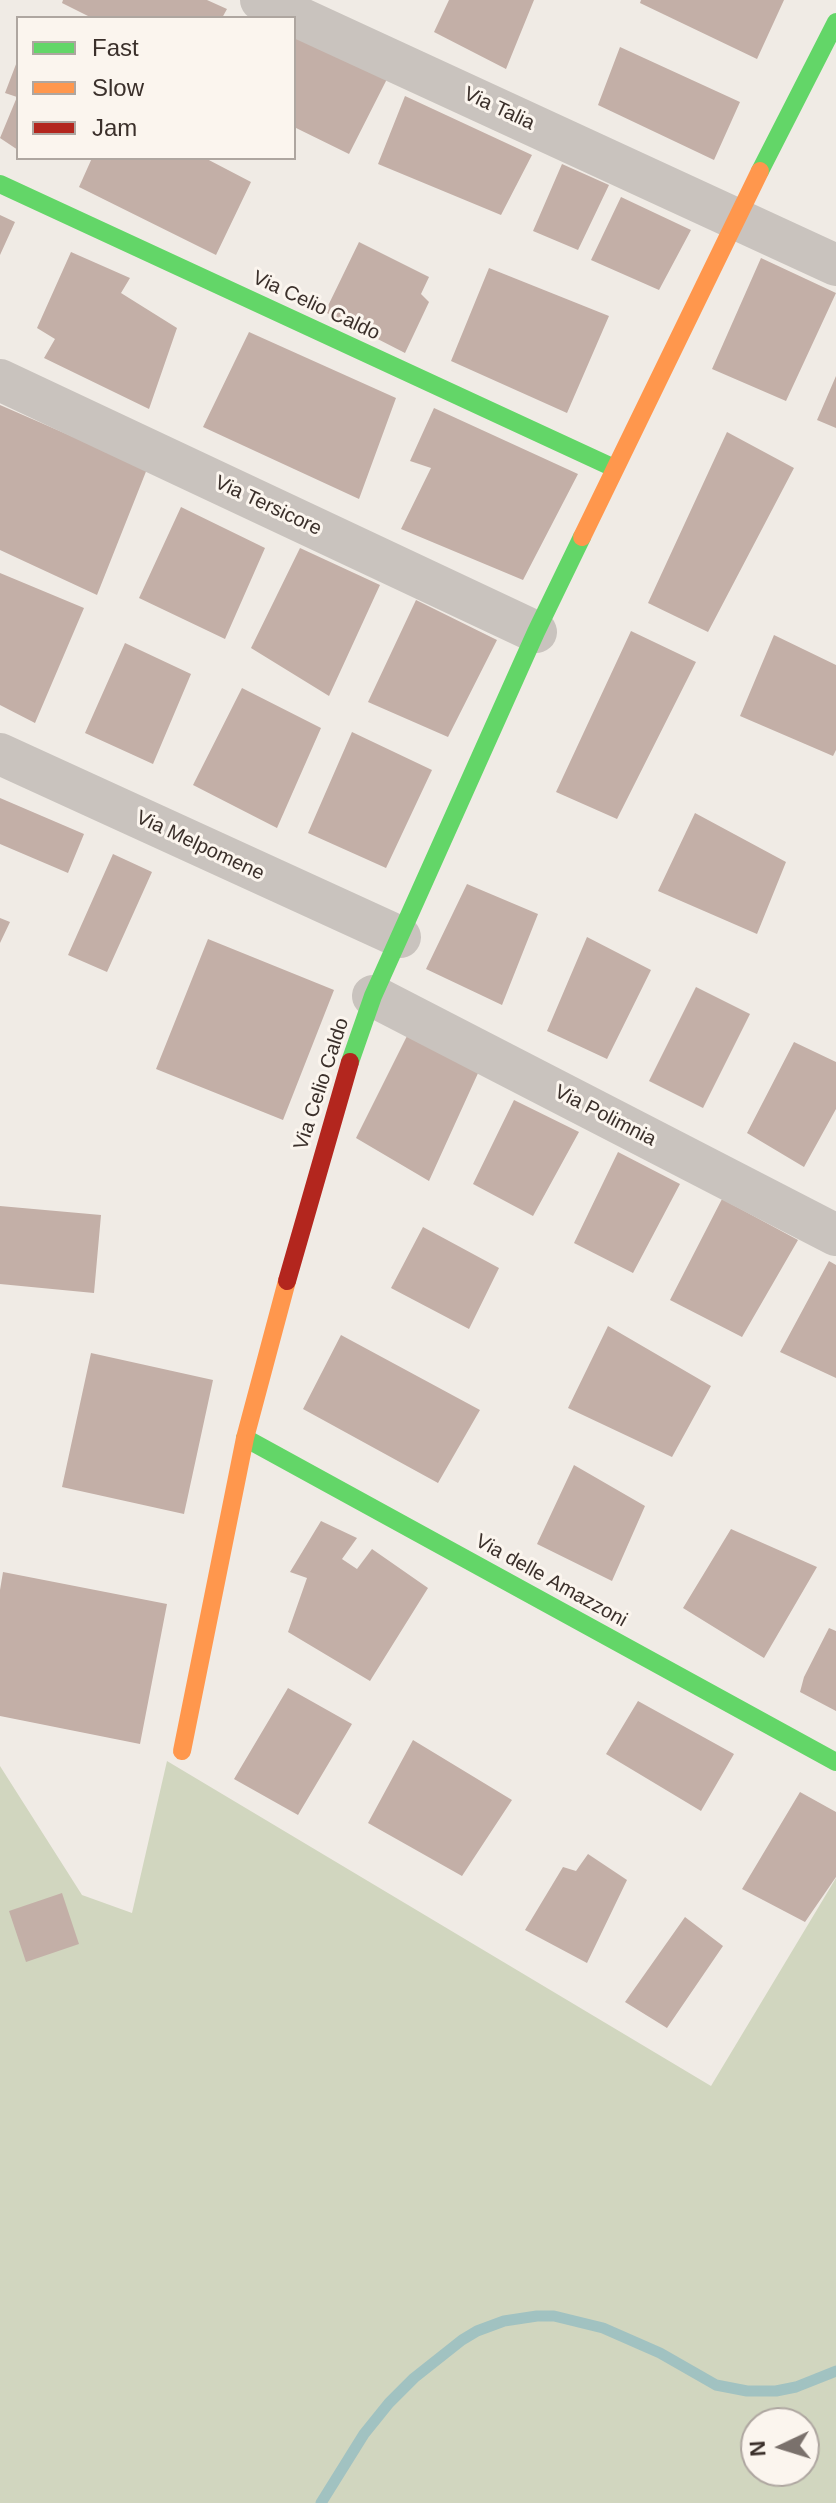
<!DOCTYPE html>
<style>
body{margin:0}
#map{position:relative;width:836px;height:2503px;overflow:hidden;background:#f0ebe5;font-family:Helvetica,sans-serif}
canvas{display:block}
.legend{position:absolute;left:16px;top:16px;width:280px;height:144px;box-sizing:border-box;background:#fbf5ee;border:2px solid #aea6a0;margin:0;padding:10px 14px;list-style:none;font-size:24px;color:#3b302b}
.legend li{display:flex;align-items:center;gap:16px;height:40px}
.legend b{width:40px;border:2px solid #aea6a0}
.north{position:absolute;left:740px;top:2407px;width:80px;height:80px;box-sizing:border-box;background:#fbf5ee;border:2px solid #aea6a0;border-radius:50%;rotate:266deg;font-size:22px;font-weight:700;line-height:32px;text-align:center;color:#3b302b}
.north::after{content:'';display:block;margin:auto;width:28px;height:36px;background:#7a716c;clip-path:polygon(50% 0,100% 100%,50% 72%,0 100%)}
</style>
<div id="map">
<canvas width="836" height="2503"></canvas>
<ul class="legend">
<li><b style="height:10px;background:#63d668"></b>Fast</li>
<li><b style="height:10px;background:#ff974d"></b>Slow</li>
<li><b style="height:10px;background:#b3261e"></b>Jam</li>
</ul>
<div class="north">N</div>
</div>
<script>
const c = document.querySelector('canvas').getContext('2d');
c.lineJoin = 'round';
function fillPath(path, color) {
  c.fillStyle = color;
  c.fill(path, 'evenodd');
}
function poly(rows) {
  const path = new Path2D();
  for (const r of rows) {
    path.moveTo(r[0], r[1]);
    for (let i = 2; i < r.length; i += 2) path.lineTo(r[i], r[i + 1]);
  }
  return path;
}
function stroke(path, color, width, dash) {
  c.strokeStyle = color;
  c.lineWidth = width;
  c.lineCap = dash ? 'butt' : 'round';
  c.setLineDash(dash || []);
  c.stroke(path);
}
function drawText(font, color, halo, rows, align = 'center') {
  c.font = font + ' Helvetica,sans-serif';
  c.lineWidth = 6;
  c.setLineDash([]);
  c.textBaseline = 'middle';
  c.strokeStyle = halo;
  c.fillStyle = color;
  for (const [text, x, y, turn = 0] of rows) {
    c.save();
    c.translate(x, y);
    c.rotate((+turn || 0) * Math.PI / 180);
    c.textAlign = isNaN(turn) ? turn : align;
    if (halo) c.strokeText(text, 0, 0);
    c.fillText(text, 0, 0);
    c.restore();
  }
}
fillPath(poly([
 [167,1761,711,2086,836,1878,836,2503,0,2503,0,1766,82,1895,132,1913],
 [756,2423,804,2423,804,2471,756,2471]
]), '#d1d6bf');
stroke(poly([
 [321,2503,364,2434,389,2403,414,2378,462,2340,477,2331,504,2321,537,2316,554,2316,603,2328,660,2353,716,2385,747,2391,776,2391,796,2387,836,2371]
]), '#a1c2c1', 11);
fillPath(poly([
 [63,0,207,0,227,9,222,18,92,18,62,3],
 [449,0,534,0,506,69,434,32],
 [641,0,784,0,757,59,640,3],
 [294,36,387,79,349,154,294,127],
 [620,47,740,102,714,160,598,105],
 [18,59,18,150,0,138,17,97,5,93],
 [405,96,532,155,501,215,378,164],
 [92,158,205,158,251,182,216,255,79,187],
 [562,164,609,185,578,250,533,231],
 [621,197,691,230,659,290,591,260],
 [0,215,15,222,0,255],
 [359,242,429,277,421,294,429,302,405,353,325,312],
 [71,252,130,278,121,293,177,328,149,409,44,358,55,339,37,328],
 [761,258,836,293,786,401,712,369],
 [489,268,609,316,567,413,451,361],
 [249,332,396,398,359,499,203,427],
 [836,376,836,428,817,420],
 [0,405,147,469,97,595,0,550],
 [434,408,578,474,523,580,401,529,431,468,410,461],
 [727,432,794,468,708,632,648,603],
 [181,507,265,548,225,639,139,598],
 [300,548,380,585,329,696,251,648],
 [0,573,84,608,35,723,0,705],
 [416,600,497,640,448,737,368,702],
 [631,631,696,662,617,819,556,792],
 [774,635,836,665,836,750,833,756,740,716],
 [125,643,191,674,153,764,85,733],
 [242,688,321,728,277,828,193,785],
 [352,732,432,770,386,868,308,833],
 [0,798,84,834,68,873,0,844],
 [695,813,786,862,757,934,658,891],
 [113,854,152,872,107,972,68,955],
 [467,884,538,914,502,1005,426,969],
 [0,918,10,922,0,943],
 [587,937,651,970,607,1059,547,1031],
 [208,939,334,990,283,1120,156,1069],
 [696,987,750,1014,703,1108,649,1081],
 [407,1036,479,1071,429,1181,356,1138],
 [794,1042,836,1062,836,1109,804,1167,747,1133],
 [514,1100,579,1132,533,1216,473,1184],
 [618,1152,680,1184,633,1273,574,1243],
 [722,1199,798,1240,742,1337,670,1300],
 [0,1206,101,1215,94,1293,0,1284],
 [423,1227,499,1268,469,1329,391,1288],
 [829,1261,836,1265,836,1378,780,1352],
 [608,1326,711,1386,672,1457,568,1408],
 [341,1335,480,1410,438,1483,303,1409],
 [91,1353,213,1380,184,1514,62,1487],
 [574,1465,645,1506,612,1581,537,1544],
 [321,1521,357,1538,342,1559,357,1569,372,1549,428,1588,370,1681,288,1632,307,1578,290,1572],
 [731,1529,817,1567,764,1658,683,1608],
 [3,1572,167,1604,140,1744,0,1716,0,1590],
 [829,1628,836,1631,836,1711,800,1692,804,1677],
 [288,1688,352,1724,298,1815,234,1779],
 [638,1701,734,1754,701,1811,606,1754],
 [413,1740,512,1800,462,1876,368,1823],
 [800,1792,836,1812,836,1877,805,1922,742,1889],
 [588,1854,627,1880,587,1963,525,1930,563,1867,576,1871],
 [62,1893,79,1944,26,1962,9,1911],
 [685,1917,723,1946,667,2028,625,2002]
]), '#c3afa7');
stroke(poly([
 [261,0,836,265],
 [0,380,536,632],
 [0,754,400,937],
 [373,996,836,1235]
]), '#c9c3be', 42);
stroke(poly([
 [760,171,836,22],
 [0,184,614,468],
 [350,1062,373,996,536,632,582,537],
 [245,1438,836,1762]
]), '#63d668', 18);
stroke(poly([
 [582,537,760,171],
 [182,1751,245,1438,287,1281]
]), '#ff974d', 18);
stroke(poly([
 [287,1281,350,1062]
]), '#b3261e', 18);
drawText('20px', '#3b302b', '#fbf5ee', [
 ["Via Talia",499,109,25],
 ["Via Celio Caldo",316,306,25],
 ["Via Tersicore",268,506,25],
 ["Via Melpomene",200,846,25],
 ["Via Celio Caldo",322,1084,-72],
 ["Via Polimnia",605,1116,27],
 ["Via delle Amazzoni",551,1581,29]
]);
</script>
